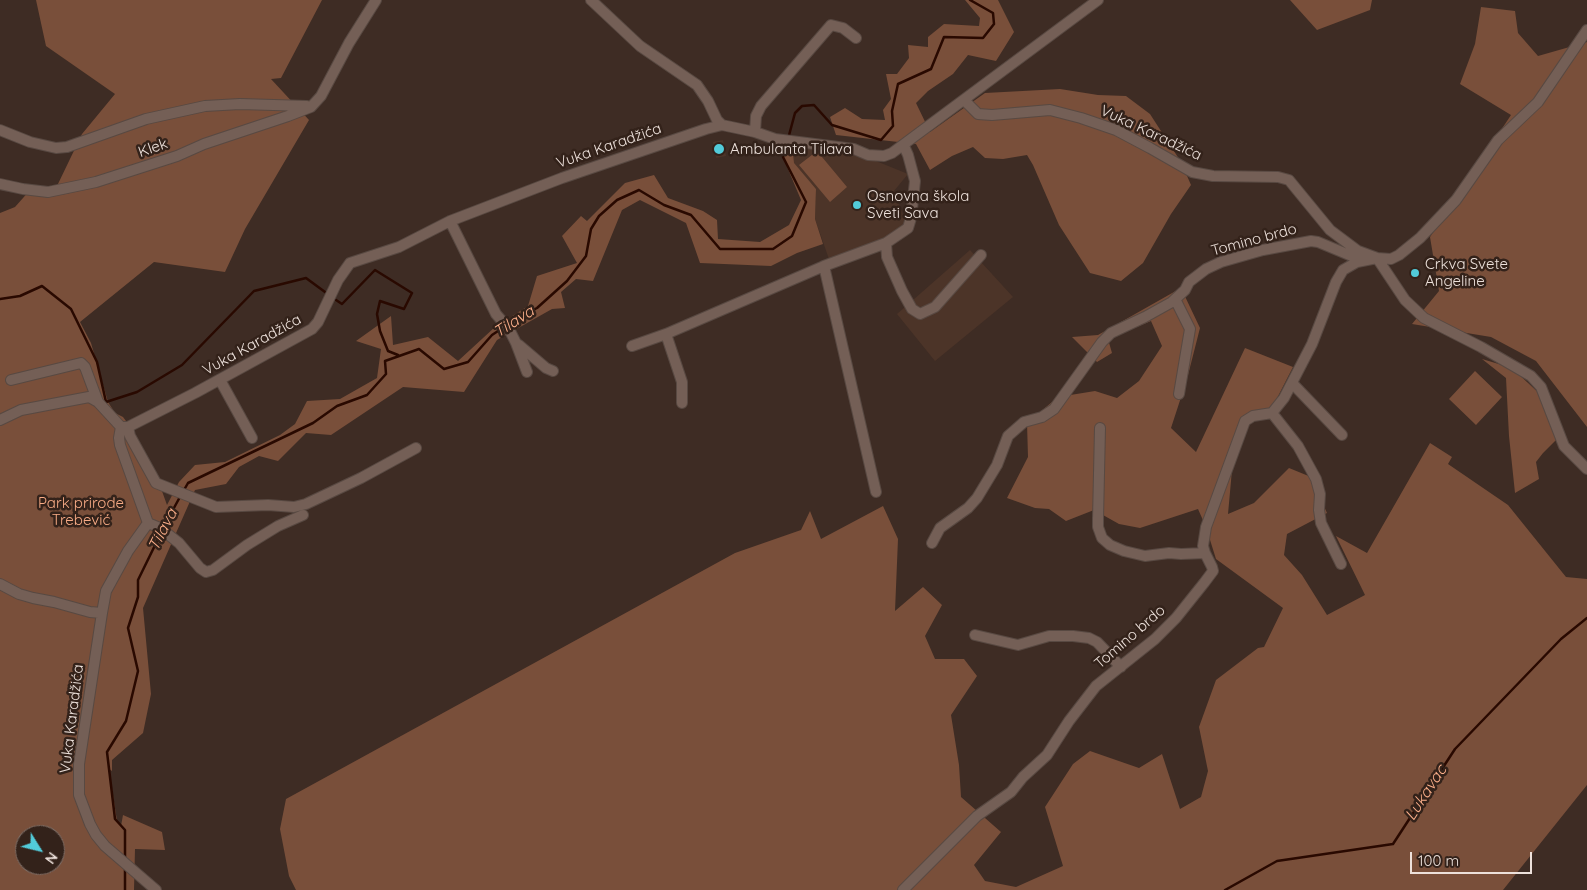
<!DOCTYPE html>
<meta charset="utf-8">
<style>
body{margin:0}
#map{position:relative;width:1587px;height:890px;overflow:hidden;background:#3e2c24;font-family:Quicksand,sans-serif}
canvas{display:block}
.north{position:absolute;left:15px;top:825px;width:50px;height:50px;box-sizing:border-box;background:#33221a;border:1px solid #7d6e67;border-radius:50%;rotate:126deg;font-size:14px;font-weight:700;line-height:20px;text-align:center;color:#ede1db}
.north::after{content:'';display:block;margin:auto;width:18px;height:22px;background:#52cbd9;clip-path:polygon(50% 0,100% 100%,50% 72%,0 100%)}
.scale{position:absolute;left:1410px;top:852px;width:122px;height:22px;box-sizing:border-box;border:2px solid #ede1db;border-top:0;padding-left:6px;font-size:15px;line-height:18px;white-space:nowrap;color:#ede1db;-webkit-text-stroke:4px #33221a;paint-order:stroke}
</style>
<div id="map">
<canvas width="1587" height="890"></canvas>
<div class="north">N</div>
<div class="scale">100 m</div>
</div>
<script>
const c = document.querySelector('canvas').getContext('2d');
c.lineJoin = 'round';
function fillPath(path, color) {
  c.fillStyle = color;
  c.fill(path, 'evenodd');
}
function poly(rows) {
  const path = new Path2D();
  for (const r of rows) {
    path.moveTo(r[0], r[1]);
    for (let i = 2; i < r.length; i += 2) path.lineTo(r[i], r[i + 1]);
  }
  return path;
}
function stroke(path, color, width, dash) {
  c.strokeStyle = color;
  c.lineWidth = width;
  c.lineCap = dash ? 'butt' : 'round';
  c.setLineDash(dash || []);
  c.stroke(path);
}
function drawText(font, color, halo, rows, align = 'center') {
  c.font = font + ' Quicksand,sans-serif';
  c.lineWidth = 5;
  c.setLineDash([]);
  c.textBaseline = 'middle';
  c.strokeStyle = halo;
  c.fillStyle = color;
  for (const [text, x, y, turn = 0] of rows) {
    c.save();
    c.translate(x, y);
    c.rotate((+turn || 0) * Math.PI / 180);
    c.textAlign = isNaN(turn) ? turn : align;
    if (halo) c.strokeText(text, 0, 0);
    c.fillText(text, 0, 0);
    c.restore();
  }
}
fillPath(poly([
 [723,140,726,156,716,158,713,142],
 [792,145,823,148,876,161,908,174,894,191,906,223,880,242,830,262,815,219,816,189,793,163],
 [970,250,1013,297,935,361,897,314]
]), '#4c3428');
fillPath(poly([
 [36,0,322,0,281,78,271,79,309,120,245,229,225,272,154,262,80,322,91,343,108,402,115,413,123,417,126,421,158,480,167,505,179,482,195,465,225,462,280,435,295,424,307,401,340,399,377,378,381,349,356,341,391,316,393,345,428,337,458,361,495,327,528,306,537,276,577,263,562,236,581,216,587,221,625,183,654,175,668,198,703,211,717,220,718,239,760,242,789,225,801,200,780,150,792,145,794,163,816,189,815,219,823,244,797,253,771,266,700,263,686,223,640,200,622,210,593,281,576,279,561,292,565,308,552,309,497,340,464,392,403,387,331,435,306,433,278,461,259,456,239,467,226,484,195,490,143,608,151,694,143,733,112,760,112,771,109,769,117,821,121,826,123,815,162,832,165,850,135,849,134,890,0,890,0,213,15,207,31,189,57,186,82,134,115,94,46,46],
 [25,835,55,835,55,865,25,865],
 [965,0,998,0,1014,32,996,61,968,55,953,74,928,91,916,103,930,132,985,93,1060,89,1098,95,1126,96,1150,114,1181,162,1191,185,1171,214,1143,263,1121,281,1090,273,1059,225,1033,165,1027,155,1003,159,985,158,973,147,952,156,930,170,916,144,836,135,830,117,845,108,862,119,885,120,883,110,891,99,886,74,897,74,909,58,908,45,928,47,928,37,944,24,979,26,980,18],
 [1290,0,1372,0,1370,10,1317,30],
 [1481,7,1515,11,1518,33,1538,56,1587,42,1587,427,1536,361,1491,337,1412,324,1439,291,1430,237,1511,115,1460,84,1475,44],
 [817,151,847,187,830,202,799,165],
 [1181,288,1200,328,1187,379,1171,428,1196,452,1245,348,1293,367,1271,410,1251,411,1232,470,1228,514,1254,503,1289,468,1311,477,1327,513,1287,534,1284,555,1302,575,1327,615,1365,595,1336,536,1367,553,1430,443,1452,457,1448,464,1508,505,1566,577,1587,579,1587,785,1503,890,296,890,289,876,280,829,286,799,735,553,801,530,810,511,821,539,883,506,898,539,895,611,923,587,942,605,925,636,935,659,964,659,977,676,951,715,959,765,961,797,1001,832,974,865,985,881,1016,887,1063,866,1045,807,1073,764,1090,751,1139,768,1162,754,1180,809,1201,797,1208,771,1199,727,1216,680,1258,648,1264,647,1283,608,1216,559,1206,527,1198,509,1140,528,1119,524,1094,510,1066,521,1049,509,1035,508,1007,498,1028,457,1027,423,1058,397,1095,391,1117,398,1139,381,1162,346,1151,321,1108,339,1112,353,1097,362,1072,337,1098,335],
 [1482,359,1512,368,1543,397,1558,438,1543,453,1536,462,1539,479,1515,493,1509,436,1506,378],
 [1475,371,1502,397,1476,425,1449,399]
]), '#794f3a');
stroke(poly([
 [788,139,795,113,802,106,814,105,832,125,881,140,893,126,892,111,898,84,931,69,944,37,983,38,994,24,993,13,970,0],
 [0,299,20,296,42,286,71,309,97,362,106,402,137,392,182,365,254,291,306,278,325,292],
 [336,300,342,304,375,270,412,293,404,309,380,301,377,314,380,331,388,351,398,355],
 [508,323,537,308,567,281,586,256,591,229,599,216,617,200,639,190,664,205,691,215,720,249,773,249,792,236,806,202,783,157,786,144],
 [184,490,188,483,313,423,337,406,367,395,386,374,385,361,419,349,444,369,468,362,492,335,504,327],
 [163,528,181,495],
 [125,859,125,830,115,819,107,752,126,721,138,671,128,628,138,597,138,580,161,533],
 [125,890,125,867],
 [1225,890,1277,861,1393,844,1455,749,1561,639,1587,618]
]), '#290900', 2.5);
const minor = poly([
 [591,0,640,46,697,85,708,101,717,120,722,125],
 [964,100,978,114,992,115,1050,110,1081,118,1116,130,1150,148,1192,172,1213,176,1278,177,1289,180,1330,230,1358,251,1377,258,1391,259,1399,255,1420,238,1456,200,1498,140,1538,102,1587,30],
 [0,130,30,142,56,148,67,147,146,119,205,106,240,104,307,106],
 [755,132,756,116,761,106,831,25,843,28,856,38],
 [904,146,908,155,915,181,911,218,908,228,886,243,887,257,902,291,912,309,920,314,935,307,981,255],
 [0,184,23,189,48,192,96,182,177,156,204,144,288,116,311,107,321,96,349,43,376,0],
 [450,221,496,314,509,329,516,343,527,372],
 [1377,258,1405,300,1424,318,1481,347,1531,376,1541,387,1564,446,1587,469],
 [1175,299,1190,329,1179,394],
 [666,334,682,382,682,403],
 [519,345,546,368,553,371],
 [632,346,666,334,824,266],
 [11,380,81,363,85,367,98,402],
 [220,380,252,438],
 [1292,383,1342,435],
 [1272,413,1298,446,1316,479,1320,494,1319,510,1321,523,1341,564],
 [0,420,21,410,89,397,98,402,121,427],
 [128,427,130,436,156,483,216,507,268,505,294,507,306,504,361,478,416,448],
 [1100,428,1098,519,1098,527,1102,538,1110,545,1124,551,1145,556,1169,553,1181,554,1205,553],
 [876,492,824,266,886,243],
 [148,523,160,528,179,543,200,568,206,572,213,570,247,545,278,526,303,515],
 [932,543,940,528,968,508,977,498,997,465,1008,436,1024,422,1042,417,1054,409,1102,342,1111,333,1145,317,1172,302,1185,290,1189,282,1206,269,1221,262,1263,250,1311,241,1318,242,1354,257,1366,258],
 [0,584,19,594,33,598,54,602,90,612,102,613],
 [975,635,1018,645,1049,636,1073,636,1089,638,1097,642,1121,667],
 [156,890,105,846,96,835,90,824,79,795,79,764,102,613,106,591,128,551,148,523,120,445,119,438,121,427,128,427,195,393,312,329,318,322,338,280,350,263,399,247,450,221,562,178,706,129,722,125,755,132,775,139,854,149,868,155,884,156,892,153,1098,0],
 [903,890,977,816,1011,792,1023,777,1047,755,1069,721,1096,686,1155,639,1176,618,1204,583,1213,571,1212,567,1205,553,1203,546,1206,527,1245,421,1253,416,1272,413,1284,398,1312,344,1336,282,1343,270,1357,262,1377,258]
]);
stroke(minor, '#584942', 12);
stroke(minor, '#745f56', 10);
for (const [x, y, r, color] of [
 [719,149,6,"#52cbd9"],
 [857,205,5,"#52cbd9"],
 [1415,273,5,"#52cbd9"]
]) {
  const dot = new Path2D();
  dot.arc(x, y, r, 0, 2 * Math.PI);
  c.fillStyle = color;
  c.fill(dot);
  stroke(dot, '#33221a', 2);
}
drawText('15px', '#ede1db', '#33221a', [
 ["Vuka Karadžića",1151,133,25],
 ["Vuka Karadžića",609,146,-19],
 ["Klek",153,148,-19],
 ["Tomino brdo",1254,240,-15],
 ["Vuka Karadžića",252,345,-29],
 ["Tomino brdo",1130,637,-41],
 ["Vuka Karadžića",72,719,-83]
]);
drawText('15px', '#ede1db', '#33221a', [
 ["Ambulanta Tilava",730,149],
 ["Osnovna škola",867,196],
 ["Sveti Sava",867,213],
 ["Crkva Svete",1425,264],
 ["Angeline",1425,281]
], 'left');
drawText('15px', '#f9ac86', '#33221a', [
 ["Park prirode",81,503],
 ["Trebević",81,520]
]);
drawText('italic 16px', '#fdb08b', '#33221a', [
 ["Tilava",514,322,-33],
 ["Tilava",163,530,-63],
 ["Lukavac",1426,793,-57]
]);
</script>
